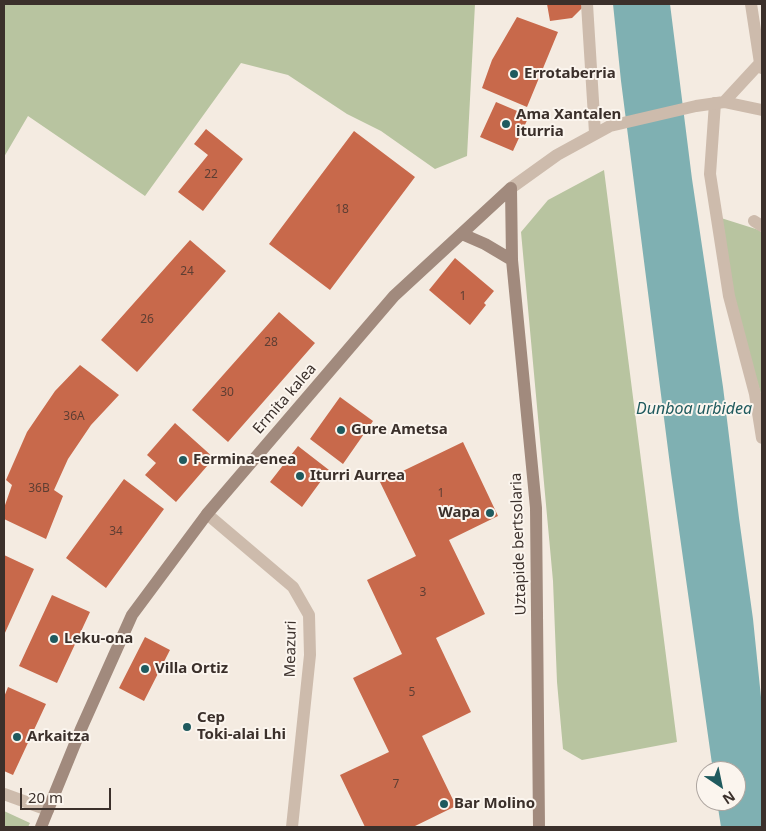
<!DOCTYPE html>
<style>
body{margin:0}
#map{position:relative;width:766px;height:831px;overflow:hidden;background:#f4ebe1;font-family:"Noto Sans",sans-serif}
canvas{display:block}
.frame{position:absolute;inset:0;border:5px solid #3b302b;pointer-events:none}
.north{position:absolute;left:696px;top:761px;width:50px;height:50px;box-sizing:border-box;background:#fbf5ee;border:1px solid #aea6a0;border-radius:50%;rotate:146deg;font-size:14px;font-weight:700;line-height:20px;text-align:center;color:#3b302b}
.north::after{content:'';display:block;margin:auto;width:18px;height:22px;background:#1f5a5e;clip-path:polygon(50% 0,100% 100%,50% 72%,0 100%)}
.scale{position:absolute;left:20px;top:788px;width:91px;height:22px;box-sizing:border-box;border:2px solid #3b302b;border-top:0;padding-left:6px;font-size:15px;line-height:18px;white-space:nowrap;color:#3b302b;-webkit-text-stroke:4px #fbf5ee;paint-order:stroke}
</style>
<div id="map">
<canvas width="766" height="831"></canvas>
<div class="frame"></div>
<div class="north">N</div>
<div class="scale">20 m</div>
</div>
<script>
const c = document.querySelector('canvas').getContext('2d');
c.lineJoin = 'round';
function fillPath(path, color) {
  c.fillStyle = color;
  c.fill(path, 'evenodd');
}
function poly(rows) {
  const path = new Path2D();
  for (const r of rows) {
    path.moveTo(r[0], r[1]);
    for (let i = 2; i < r.length; i += 2) path.lineTo(r[i], r[i + 1]);
  }
  return path;
}
function stroke(path, color, width, dash) {
  c.strokeStyle = color;
  c.lineWidth = width;
  c.lineCap = dash ? 'butt' : 'round';
  c.setLineDash(dash || []);
  c.stroke(path);
}
function drawText(font, color, halo, rows, align = 'center') {
  c.font = font + ' "Noto Sans",sans-serif';
  c.lineWidth = 4;
  c.setLineDash([]);
  c.textBaseline = 'middle';
  c.strokeStyle = halo;
  c.fillStyle = color;
  for (const [text, x, y, turn = 0] of rows) {
    c.save();
    c.translate(x, y);
    c.rotate((+turn || 0) * Math.PI / 180);
    c.textAlign = isNaN(turn) ? turn : align;
    if (halo) c.strokeText(text, 0, 0);
    c.fillText(text, 0, 0);
    c.restore();
  }
}
fillPath(poly([
 [4,4,475,4,467,156,435,169,381,131,347,114,288,75,241,63,145,196,28,116,4,157],
 [604,170,677,742,582,760,563,749,557,682,553,581,521,232,548,200],
 [721,218,759,230,762,233,762,398,734,303],
 [4,811,30,823,28,827,4,827]
]), '#b8c4a0');
fillPath(poly([
 [613,4,670,4,692,179,723,387,739,518,753,619,762,707,762,827,721,827,717,801,736,801,736,771,713,771,671,473,621,81]
]), '#7fb0b2');
fillPath(poly([
 [547,4,583,4,584,6,572,18,550,21],
 [517,17,558,32,527,107,482,88,492,60],
 [496,102,529,116,513,151,480,137],
 [206,129,243,159,203,211,178,192,208,155,194,144],
 [354,131,415,177,330,290,269,244],
 [190,240,226,271,137,372,101,340],
 [455,258,494,291,484,303,486,305,470,325,429,290],
 [279,312,315,343,228,442,192,410],
 [80,365,119,395,91,425,68,459,54,490,63,496,46,539,4,519,4,508,12,485,6,480,27,432,55,391],
 [340,397,373,421,343,464,310,439],
 [175,423,214,458,176,502,145,475,156,463,147,455],
 [463,442,498,516,449,540,485,614,436,638,471,712,422,736,456,806,413,827,365,827,340,775,389,752,353,678,402,654,367,580,416,556,380,482],
 [298,446,329,470,302,507,270,482],
 [124,479,164,509,106,588,66,558],
 [4,555,34,569,4,635],
 [52,595,90,612,57,683,19,666],
 [145,637,170,650,144,701,119,688],
 [8,687,46,704,13,775,4,771,4,697]
]), '#c8694b');
stroke(poly([
 [715,103,710,174,729,296,755,394,762,438],
 [754,221,762,226]
]), '#cdbbac', 12);
stroke(poly([
 [587,4,595,133],
 [751,4,760,63,762,68],
 [724,102,760,63],
 [511,188,557,155,610,126,696,106,724,102,762,110],
 [207,514,293,587,309,615,310,655,292,827],
 [4,794,48,810]
]), '#cdbbac', 12);
stroke(poly([
 [511,188,512,260,536,508,539,827],
 [462,234,485,244,512,260],
 [41,827,81,729,132,615,207,514,394,296,511,188]
]), '#a18a7d', 12);
for (const [x, y, r, color] of [
 [514,74,5,"#1f5a5e"],
 [506,124,5,"#1f5a5e"],
 [341,430,5,"#1f5a5e"],
 [183,460,5,"#1f5a5e"],
 [300,476,5,"#1f5a5e"],
 [490,513,5,"#1f5a5e"],
 [54,639,5,"#1f5a5e"],
 [145,669,5,"#1f5a5e"],
 [187,727,5,"#1f5a5e"],
 [17,737,5,"#1f5a5e"],
 [444,804,5,"#1f5a5e"]
]) {
  const dot = new Path2D();
  dot.arc(x, y, r, 0, 2 * Math.PI);
  c.fillStyle = color;
  c.fill(dot);
  stroke(dot, '#fbf5ee', 2);
}
drawText('12px', '#5e3e33', null, [
 ["22",211,175],
 ["18",342,210],
 ["24",187,272],
 ["1",463,297],
 ["26",147,320],
 ["28",271,343],
 ["30",227,393],
 ["36A",74,417],
 ["36B",39,489],
 ["1",441,494],
 ["34",116,532],
 ["3",423,593],
 ["5",412,693],
 ["7",396,785]
]);
drawText('bold 15px', '#3b302b', '#fbf5ee', [
 ["Errotaberria",524,74],
 ["Ama Xantalen",516,115],
 ["iturria",516,132],
 ["Gure Ametsa",351,430],
 ["Fermina-enea",193,460],
 ["Iturri Aurrea",310,476],
 ["Wapa",480,513,"right"],
 ["Leku-ona",64,639],
 ["Villa Ortiz",155,669],
 ["Cep",197,718],
 ["Toki-alai Lhi",197,735],
 ["Arkaitza",27,737],
 ["Bar Molino",454,804]
], 'left');
drawText('15px', '#3b302b', '#fbf5ee', [
 ["Ermita kalea",285,399,-49],
 ["Uztapide bertsolaria",519,544,-92],
 ["Meazuri",291,649,-89]
]);
drawText('italic 16px', '#1f5a5e', '#fbf5ee', [
 ["Dunboa urbidea",694,409]
]);
</script>
